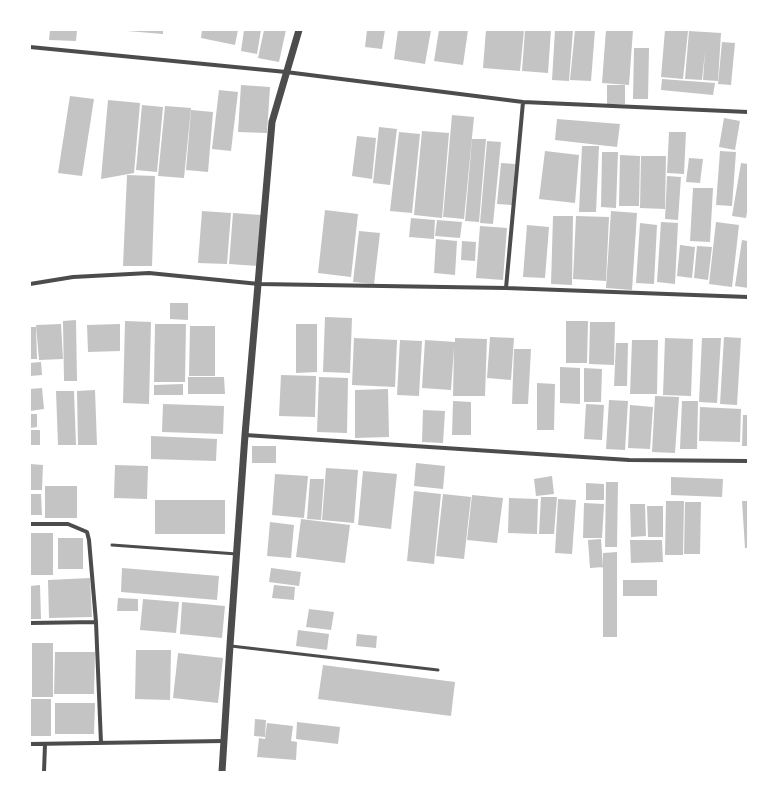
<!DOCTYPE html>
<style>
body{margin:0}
#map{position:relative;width:778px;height:802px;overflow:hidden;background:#fff;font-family:"Space Grotesk",sans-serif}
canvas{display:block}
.frame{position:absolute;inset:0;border:31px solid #fff;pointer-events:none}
</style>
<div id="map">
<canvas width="778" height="802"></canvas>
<div class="frame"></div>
</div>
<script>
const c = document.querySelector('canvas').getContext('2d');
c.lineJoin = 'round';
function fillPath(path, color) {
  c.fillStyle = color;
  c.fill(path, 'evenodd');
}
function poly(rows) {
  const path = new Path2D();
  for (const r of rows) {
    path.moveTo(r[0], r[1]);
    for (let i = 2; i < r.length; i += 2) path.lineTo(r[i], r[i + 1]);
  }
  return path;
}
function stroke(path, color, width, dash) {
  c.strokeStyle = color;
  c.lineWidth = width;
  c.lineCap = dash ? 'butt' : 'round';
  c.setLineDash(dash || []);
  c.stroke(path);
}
fillPath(poly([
 [50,30,77,30,76,41,49,40],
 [115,30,163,30,163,34],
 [202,30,238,30,235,45,201,38],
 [244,30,261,30,257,54,241,51],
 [264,30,286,30,279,62,258,58],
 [367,30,385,30,382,49,365,47],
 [398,30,431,30,425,64,394,59],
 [439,30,468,30,463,65,434,61],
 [486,30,524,30,520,71,483,68],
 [525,30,551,30,548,73,522,71],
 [555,30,573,30,569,81,552,80],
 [575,30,595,30,591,81,570,80],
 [606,30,633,30,629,85,602,83],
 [665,30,688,31,683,79,661,77],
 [689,31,721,33,718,81,703,80,705,52,702,80,685,79],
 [722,42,735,43,731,85,718,84],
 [634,48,649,48,648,99,633,99],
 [662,79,715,83,713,95,661,90],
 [241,85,270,87,267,133,238,132],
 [607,85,625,85,625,104,607,104],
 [219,90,238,92,231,151,212,149],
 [70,96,94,99,82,176,58,173],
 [108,100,140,103,134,173,101,179],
 [142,105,163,107,157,172,136,170],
 [165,106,191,108,184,178,158,176],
 [191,110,213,112,208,172,186,170],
 [452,115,474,117,464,219,443,217],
 [724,118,740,121,735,150,719,147],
 [557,119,620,124,617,147,555,140],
 [379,127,397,129,390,185,373,183],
 [422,131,449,133,442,218,414,215],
 [399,132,420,134,412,213,390,211],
 [669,132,686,132,684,174,667,173],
 [357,136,376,138,372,179,352,176],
 [472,139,486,139,479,222,465,221],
 [487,141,501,142,493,224,480,223],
 [582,146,599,146,596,212,579,212],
 [545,151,579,155,575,203,539,199],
 [720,151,736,152,732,206,716,205],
 [602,152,618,152,616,208,601,207],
 [620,155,640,156,639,206,619,206],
 [641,156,666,156,665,209,640,208],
 [689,158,703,159,700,183,686,182],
 [501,163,515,164,512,205,497,204],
 [741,163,748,164,748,207,746,218,732,216],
 [127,175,155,176,152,266,123,266],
 [667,176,681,177,678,220,665,219],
 [693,188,713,188,710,242,690,241],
 [325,210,358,214,351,277,318,273],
 [202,211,231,213,227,264,198,263],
 [611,211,637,213,632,290,606,288],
 [233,213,261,215,258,266,229,264],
 [553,216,573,216,572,285,551,284],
 [576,216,609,217,606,281,573,279],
 [411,218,435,220,434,239,409,237],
 [437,220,462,222,460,238,435,236],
 [661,222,678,223,675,284,657,282],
 [716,222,739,225,732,287,709,284],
 [640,223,657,225,654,284,636,283],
 [527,225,549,227,545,278,523,277],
 [480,226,507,228,503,280,476,278],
 [359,231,380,233,374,284,353,282],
 [436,239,457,241,455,275,434,273],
 [742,240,748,241,748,288,735,286],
 [462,241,476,242,475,261,461,260],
 [680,245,695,247,692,278,677,276],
 [697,246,712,247,708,280,694,278],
 [170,303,188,303,188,320,170,319],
 [325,317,352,318,350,373,323,372],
 [76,320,77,381,64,381,63,321],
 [125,321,151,322,149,404,123,403],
 [566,321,588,321,587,363,566,363],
 [590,322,615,322,614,365,589,364],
 [61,324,63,359,39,360,36,325],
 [120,324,120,351,88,352,87,325],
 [155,324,186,324,185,382,154,382],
 [296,324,317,324,317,372,296,373],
 [190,326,215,326,215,376,189,376],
 [30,327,36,327,37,359,30,359],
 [490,337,514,338,511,380,487,378],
 [724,337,741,338,737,405,720,404],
 [354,338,397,340,395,387,352,385],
 [455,338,487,339,485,396,453,396,454,348,451,390,422,388,425,340,455,342],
 [665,338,693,339,691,396,663,395],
 [702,338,721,338,717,403,699,402],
 [400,340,422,341,419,396,397,395],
 [632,340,658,340,657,394,630,394],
 [616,343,628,343,627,386,614,386],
 [514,349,531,349,528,404,512,404],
 [41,362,42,375,30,376,30,363],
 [560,367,580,368,580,404,560,403],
 [584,368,602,369,601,402,584,402],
 [281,375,316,376,315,417,279,416],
 [188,377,224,377,225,394,188,394],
 [319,377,348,378,347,433,317,432],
 [537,383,555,384,554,430,537,430],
 [183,384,183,395,154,395,154,385],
 [42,388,44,409,30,411,30,389],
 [388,389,389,437,355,438,355,390],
 [95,390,97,445,78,445,77,391],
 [56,391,74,391,76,445,58,445],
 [655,396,679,397,675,453,652,452],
 [609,400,628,401,625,450,606,449],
 [453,401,471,402,471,435,452,435],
 [682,401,698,401,697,449,680,449],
 [163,404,224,406,223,434,162,432],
 [586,404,604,405,602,440,584,439],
 [630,405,653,407,650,449,628,448],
 [700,407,741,409,740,442,699,441],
 [423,410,445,411,443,443,422,442],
 [30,414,37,414,37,427,30,428],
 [743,415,748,415,748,446,742,446],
 [30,430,40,430,40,445,30,445],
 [151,436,217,439,216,461,151,459],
 [252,446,276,446,276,463,252,463],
 [416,463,445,466,443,489,414,486],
 [30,464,43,465,42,490,30,490],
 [115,465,148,466,147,499,114,498],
 [326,468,358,470,354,523,322,520],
 [363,471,397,474,391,529,358,525],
 [275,474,308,476,304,518,272,515],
 [552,476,554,494,536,496,534,479],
 [671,477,723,479,722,497,671,495],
 [310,479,324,479,321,520,307,519],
 [606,482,618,482,617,547,605,547],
 [586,483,604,484,604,500,586,500],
 [45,486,77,486,77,518,45,518],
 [414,491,441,494,434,564,407,561],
 [30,494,41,494,42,515,30,515],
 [443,494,471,497,464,559,436,556],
 [472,495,503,498,497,543,467,540],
 [541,497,557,497,554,534,539,534],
 [509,498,538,499,537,534,508,533],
 [558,499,576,500,572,554,555,553],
 [155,500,225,500,225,534,155,534],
 [666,501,684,501,683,555,665,555],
 [742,501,748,501,748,548,745,548],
 [685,502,701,502,700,554,684,554],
 [584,503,604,504,602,538,583,538],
 [630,504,645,504,646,536,631,537],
 [647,506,663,506,663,537,648,537],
 [301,519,350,525,345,563,296,557],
 [270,522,294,525,291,558,267,556],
 [30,533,53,533,53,575,30,575],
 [58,538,83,538,83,569,58,569],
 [601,539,603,567,590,568,588,540],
 [630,540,662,540,663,562,631,563],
 [617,552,617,637,603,637,603,553],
 [122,568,219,576,217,600,121,592],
 [271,568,301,572,299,586,269,582],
 [90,578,92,617,49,618,48,580],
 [623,580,657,580,657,596,623,596],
 [40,585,41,619,30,619,30,586],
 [274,585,295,587,294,600,272,598],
 [118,598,138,599,138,611,117,611],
 [143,599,179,602,176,633,140,630],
 [182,602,225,606,222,638,180,634],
 [309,609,334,612,331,630,306,627],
 [298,630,329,634,327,650,296,646],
 [357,634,377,636,376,648,356,646],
 [32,643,53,643,53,697,32,697],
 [136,650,171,650,170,700,135,699],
 [55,652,95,652,94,694,54,694],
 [178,653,223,658,218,703,173,698],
 [323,665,455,682,451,716,318,699],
 [31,699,51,699,51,736,31,736],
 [55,703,95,703,94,734,55,734],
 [255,719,266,720,265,737,254,736],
 [297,722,340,727,338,744,296,739],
 [267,723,293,726,291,741,297,742,296,760,257,757,259,738,265,739]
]), '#c4c4c4');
stroke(poly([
 [112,545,237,554],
 [231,646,438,670]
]), '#4c4c4c', 3);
stroke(poly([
 [30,47,286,72,523,102,748,112],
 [30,284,73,277,149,273,259,284,506,288,748,297],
 [506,288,523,102],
 [245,435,629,460,748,461],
 [30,524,68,524,87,532,89,540,96,622,101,743],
 [30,623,96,622],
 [30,744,224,741],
 [44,772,45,744]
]), '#4c4c4c', 4);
stroke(poly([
 [222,772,230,645,245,435,272,122,299,30]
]), '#4c4c4c', 7);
</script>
